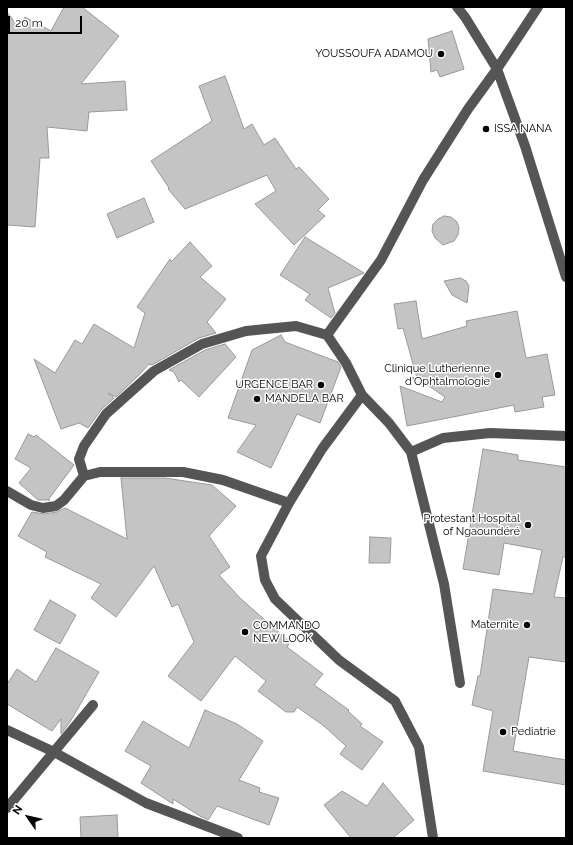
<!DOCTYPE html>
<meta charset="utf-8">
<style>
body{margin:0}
#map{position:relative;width:573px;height:845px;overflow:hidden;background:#fff;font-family:Raleway,sans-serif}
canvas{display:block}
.frame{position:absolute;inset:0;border:8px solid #000;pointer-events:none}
.north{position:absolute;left:8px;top:797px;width:40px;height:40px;-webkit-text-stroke:3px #fff;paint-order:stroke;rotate:304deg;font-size:11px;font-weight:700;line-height:16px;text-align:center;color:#000}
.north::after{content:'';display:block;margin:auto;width:14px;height:18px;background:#000;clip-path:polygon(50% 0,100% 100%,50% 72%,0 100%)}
.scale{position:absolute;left:8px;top:16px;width:74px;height:18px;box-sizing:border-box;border:2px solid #000;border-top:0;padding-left:5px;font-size:12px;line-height:14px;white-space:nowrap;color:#000;-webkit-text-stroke:3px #fff;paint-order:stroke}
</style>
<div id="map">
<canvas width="573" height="845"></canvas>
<div class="frame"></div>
<div class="north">N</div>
<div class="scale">20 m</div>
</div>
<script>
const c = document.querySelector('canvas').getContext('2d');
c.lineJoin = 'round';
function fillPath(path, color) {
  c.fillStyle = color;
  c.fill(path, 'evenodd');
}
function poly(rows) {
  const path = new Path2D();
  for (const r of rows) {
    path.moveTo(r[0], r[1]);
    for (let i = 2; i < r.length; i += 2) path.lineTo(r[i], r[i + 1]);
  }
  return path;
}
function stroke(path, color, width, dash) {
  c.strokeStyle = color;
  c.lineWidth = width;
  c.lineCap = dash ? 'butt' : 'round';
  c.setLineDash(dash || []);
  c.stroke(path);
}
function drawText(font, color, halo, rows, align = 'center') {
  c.font = font + ' Raleway,sans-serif';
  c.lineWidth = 3;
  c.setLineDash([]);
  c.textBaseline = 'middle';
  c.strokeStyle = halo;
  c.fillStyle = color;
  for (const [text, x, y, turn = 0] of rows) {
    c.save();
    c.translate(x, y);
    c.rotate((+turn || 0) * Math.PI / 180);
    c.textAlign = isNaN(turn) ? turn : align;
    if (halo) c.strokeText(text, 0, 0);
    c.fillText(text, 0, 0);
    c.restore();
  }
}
const building = poly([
 [64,7,82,7,119,36,81,84,125,81,127,110,89,112,87,131,47,127,49,158,40,158,35,227,7,225,7,12,19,28,25,17,51,31,64,7],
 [452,31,464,69,440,77,437,70,431,72,428,39,452,31],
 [225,76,244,129,252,124,264,145,275,138,296,169,299,167,329,199,318,210,325,216,294,245,255,204,276,191,267,175,185,209,168,189,169,188,151,161,212,121,199,86,225,76],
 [144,198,154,222,117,238,107,214,144,198],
 [444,216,451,217,457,222,459,228,458,235,454,241,443,245,435,238,432,231,433,224,438,219,444,216],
 [305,237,364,273,328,288,335,313,331,318,305,300,310,294,280,275,305,237],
 [190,242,212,266,200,277,226,299,207,322,216,333,199,338,152,365,149,364,139,375,116,397,108,393,114,398,101,410,88,428,79,423,61,429,34,359,55,373,75,340,82,344,94,324,134,348,145,313,137,307,170,259,171,262,190,242],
 [460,278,466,281,469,286,467,303,452,295,444,281,460,278],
 [416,301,422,339,467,326,466,321,517,311,526,358,547,354,555,395,542,397,544,407,515,412,514,405,407,426,400,386,442,402,445,397,417,378,403,328,398,329,394,304,416,301],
 [281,335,285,342,338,362,341,367,320,423,297,414,271,468,237,452,256,425,228,418,252,350,281,335],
 [225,344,236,357,199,397,181,380,179,382,174,372,169,370,205,350,225,344],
 [28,434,34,437,36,435,74,465,48,500,50,500,38,500,19,483,31,468,15,459,28,434],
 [483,449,518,455,518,460,566,467,566,557,563,557,554,597,566,598,566,662,529,657,513,751,566,760,566,785,483,771,493,711,472,705,478,676,480,676,493,589,533,594,542,550,504,543,499,575,463,569,483,449],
 [121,478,165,478,212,485,236,506,209,536,230,567,219,575,240,598,290,642,287,647,323,674,314,685,349,710,348,711,362,724,360,726,383,742,362,770,340,754,346,746,324,726,297,707,294,712,286,712,258,691,266,681,235,656,201,701,168,676,194,642,178,604,172,607,154,566,116,617,91,598,101,584,45,557,47,552,18,536,32,512,44,514,57,512,65,508,127,539,121,478],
 [370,537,391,538,390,563,369,563,370,537],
 [50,600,76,615,60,644,34,630,50,600],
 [56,648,99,672,70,722,61,734,61,719,52,731,7,704,7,684,17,669,36,682,56,648],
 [205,710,237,724,263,741,239,780,260,788,259,792,279,798,269,825,217,806,208,820,200,816,173,799,173,804,141,783,151,766,125,751,143,721,189,748,205,710],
 [383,783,414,820,393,838,351,838,324,805,342,791,367,806,383,783],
 [117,815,118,838,81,838,80,817,117,815]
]);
fillPath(building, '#c4c4c4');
stroke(building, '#999', 1);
stroke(poly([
 [457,7,465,17,497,69,525,146,566,277],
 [327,335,381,260,423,180,468,109,497,69,538,7],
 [411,452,443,438,490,433,566,436],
 [84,476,79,459,84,446,106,414,154,371,202,344,246,331,296,326,327,335,346,363,362,395],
 [7,491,31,505,43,508,56,506,64,500,84,476,100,472,183,472,223,480,289,503],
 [7,730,54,752,146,803,238,838],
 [7,808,93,705],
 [433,838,419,747,395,701,339,660,275,599,265,580,261,556,289,503,322,449,362,395,389,423,411,452,444,584,460,683]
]), '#555', 10);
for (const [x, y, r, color] of [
 [441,54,4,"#000"],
 [486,129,4,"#000"],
 [498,375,4,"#000"],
 [321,385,4,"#000"],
 [257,399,4,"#000"],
 [528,525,4,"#000"],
 [527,625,4,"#000"],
 [245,632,4,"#000"],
 [503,732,4,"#000"]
]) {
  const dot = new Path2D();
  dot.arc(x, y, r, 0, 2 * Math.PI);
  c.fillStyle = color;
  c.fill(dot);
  stroke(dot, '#fff', 1.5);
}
drawText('11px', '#000', '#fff', [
 ["YOUSSOUFA ADAMOU",433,54],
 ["ISSA NANA",494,129,"left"],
 ["Clinique Lutherienne",490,369],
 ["d'Ophtalmologie",490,382],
 ["URGENCE BAR",313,385],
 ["MANDELA BAR",265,399,"left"],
 ["Protestant Hospital",520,519],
 ["of Ngaoundéré",520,532],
 ["Maternite",519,625],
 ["COMMANDO",253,626,"left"],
 ["NEW LOOK",253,639,"left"],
 ["Pediatrie",511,732,"left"]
], 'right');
</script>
